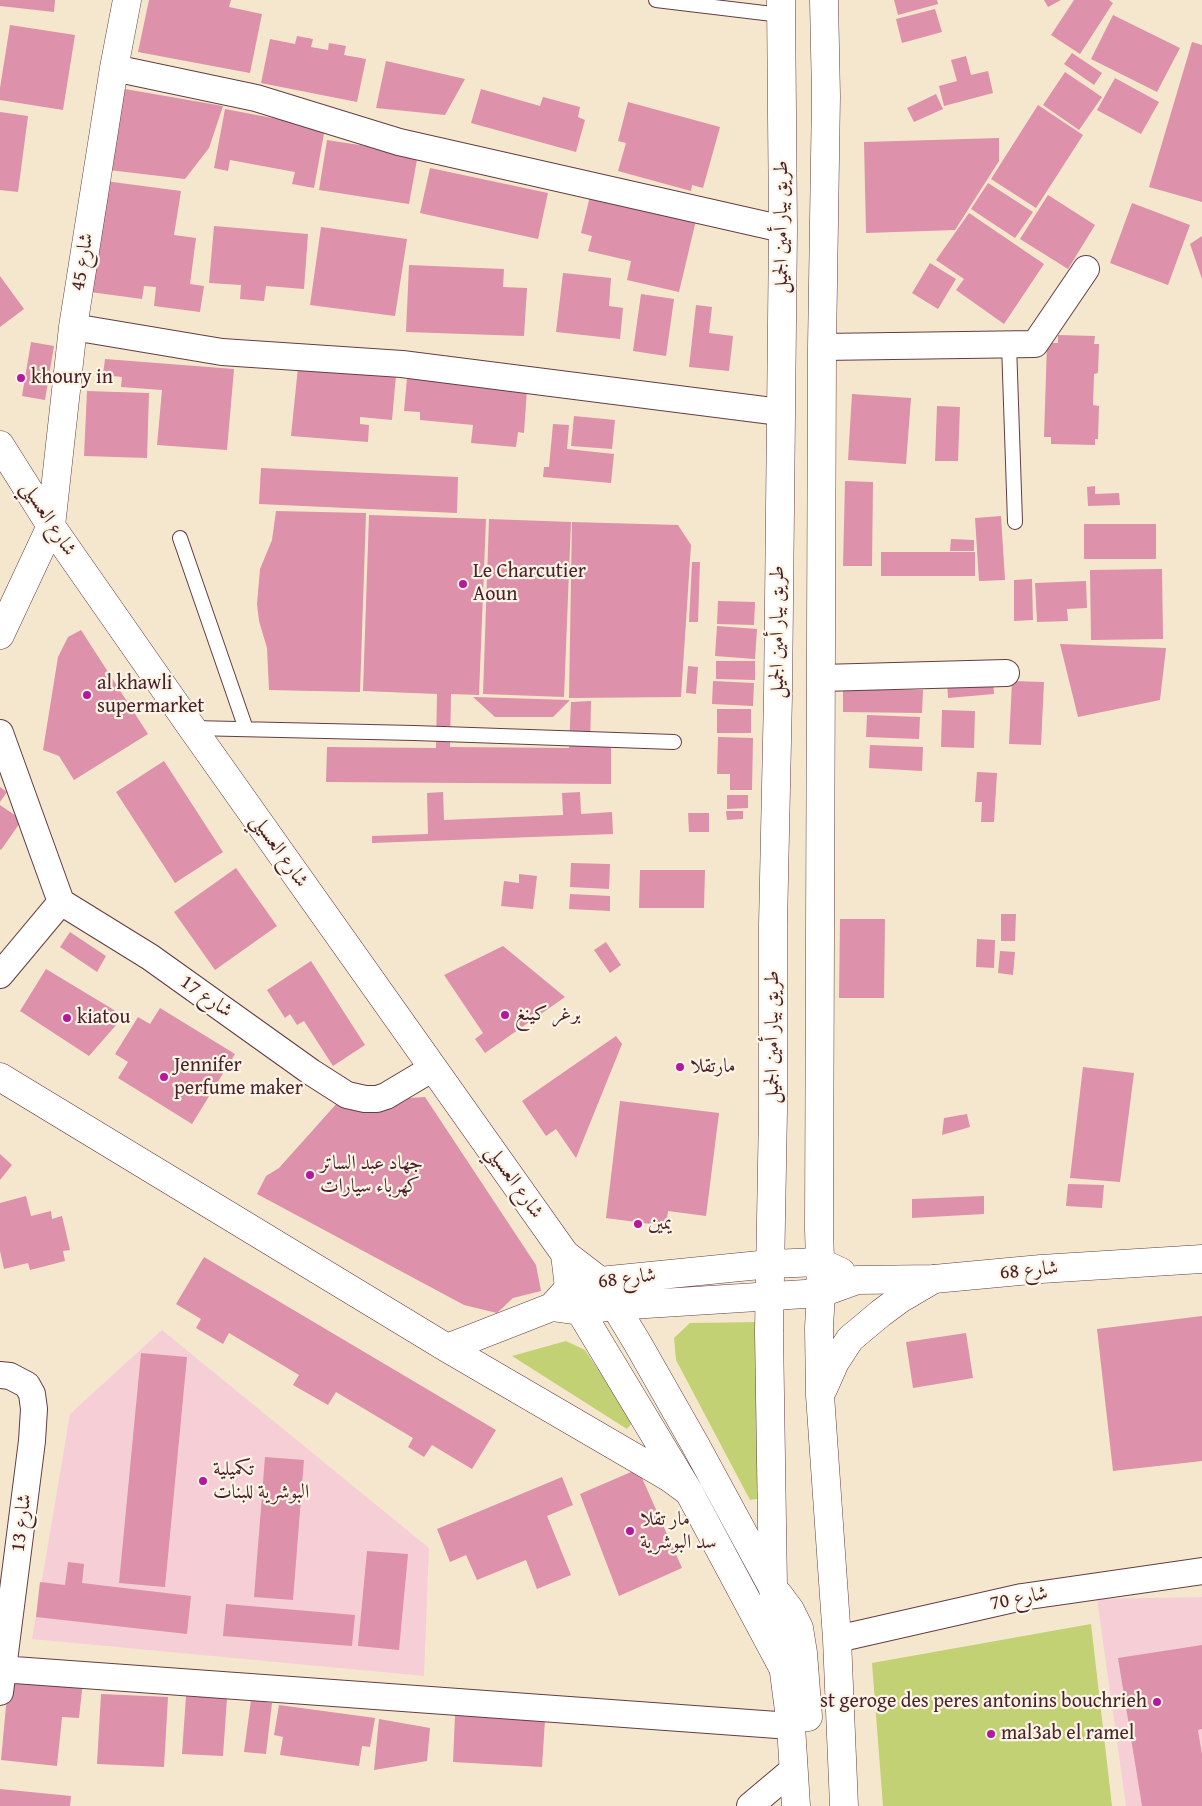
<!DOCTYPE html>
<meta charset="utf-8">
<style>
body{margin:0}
canvas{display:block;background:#f5e7cd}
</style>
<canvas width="1202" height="1806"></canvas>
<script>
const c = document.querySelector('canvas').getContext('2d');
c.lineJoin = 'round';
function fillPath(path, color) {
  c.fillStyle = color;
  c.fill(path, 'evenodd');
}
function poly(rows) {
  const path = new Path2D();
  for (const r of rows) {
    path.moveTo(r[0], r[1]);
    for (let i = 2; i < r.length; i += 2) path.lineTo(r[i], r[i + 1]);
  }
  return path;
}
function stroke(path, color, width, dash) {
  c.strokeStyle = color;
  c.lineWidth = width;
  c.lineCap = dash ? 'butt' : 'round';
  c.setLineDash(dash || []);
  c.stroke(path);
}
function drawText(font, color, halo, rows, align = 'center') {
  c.font = font + ' "Gentium Book Plus",Amiri,serif';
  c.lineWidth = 4.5;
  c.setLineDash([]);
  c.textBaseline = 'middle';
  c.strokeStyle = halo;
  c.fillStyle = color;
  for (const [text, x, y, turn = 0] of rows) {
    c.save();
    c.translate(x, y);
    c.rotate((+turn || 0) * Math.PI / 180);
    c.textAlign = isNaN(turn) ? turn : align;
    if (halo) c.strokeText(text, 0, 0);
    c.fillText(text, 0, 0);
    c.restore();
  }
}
fillPath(poly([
 [162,1330,429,1548,424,1676,32,1639,70,1414],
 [1202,1597,1202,1806,1126,1806,1097,1599]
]), '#f6cfd6');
fillPath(poly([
 [761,1322,761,1498,750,1500,676,1360,674,1338,690,1323],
 [566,1341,585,1350,633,1422,627,1429,512,1356],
 [1091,1624,1112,1806,883,1806,872,1663]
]), '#c2d173');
fillPath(poly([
 [0,0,55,0,54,12,0,6],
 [149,0,231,0,229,7,262,14,250,73,138,52],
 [894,0,937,0,938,4,898,15],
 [1044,0,1061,0,1048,7],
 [1074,0,1109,0,1113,3,1080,54,1051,35],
 [935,9,942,32,902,43,896,19],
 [1113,15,1180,48,1157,92,1091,59],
 [10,25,75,35,63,110,0,100,0,88],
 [297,36,313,39,311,47,328,50,329,43,346,46,344,55,366,59,357,102,261,83,270,39,295,44],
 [1192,42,1202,45,1202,202,1149,187],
 [1072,53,1102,73,1094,85,1064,64],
 [966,56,971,75,988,71,993,93,944,106,939,86,957,81,951,60],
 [386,61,465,79,445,115,376,108],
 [1065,72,1102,97,1079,130,1043,105],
 [1115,78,1159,102,1141,134,1097,110],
 [125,89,223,106,209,148,185,179,109,170],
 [481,89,540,106,543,97,580,107,578,117,585,120,576,152,471,123],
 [936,94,943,109,914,122,907,108],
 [628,102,720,127,703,188,692,185,691,191,618,171,626,143,618,141],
 [1038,105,1083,135,1036,208,991,179],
 [225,109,325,128,314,188,292,184,295,172,230,160,228,171,214,168],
 [0,112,28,116,18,192,0,190],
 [999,138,999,161,955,230,866,233,864,142],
 [327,140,418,154,409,204,319,190],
 [430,168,548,193,538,239,420,213],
 [105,181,181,191,174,235,196,238,190,284,204,286,200,312,154,306,156,287,144,286,142,299,90,292],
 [988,183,1033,212,1015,238,971,209],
 [591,192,697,216,679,292,627,280,631,261,588,251,592,236,581,233],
 [1048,195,1095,225,1068,269,1020,239],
 [1132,203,1190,225,1168,285,1110,263],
 [969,213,1044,264,1004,324,956,290,964,279,936,260],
 [214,226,308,234,304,289,266,286,264,301,240,299,241,285,209,283],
 [321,227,407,239,395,316,310,305],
 [1202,236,1202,279,1190,244],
 [930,263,956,279,938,309,912,293],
 [409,265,504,269,503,287,527,288,524,336,406,332],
 [563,273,611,278,609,306,623,308,620,339,556,332],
 [0,276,24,309,0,327],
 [641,294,674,299,666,356,633,351],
 [696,305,712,307,709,333,733,336,729,371,689,367],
 [1058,335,1095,336,1094,344,1099,344,1098,373,1094,374,1093,405,1099,406,1098,439,1095,439,1095,445,1051,444,1051,437,1044,437,1047,343,1058,343],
 [31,342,54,346,45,400,22,396],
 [105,359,234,369,227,450,157,445,162,390,121,387,122,377,103,375],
 [298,367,396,375,392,420,360,417,360,424,369,425,368,442,291,436],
 [407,378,527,389,524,433,518,432,516,447,471,443,473,425,420,420,420,412,404,411],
 [87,391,149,393,147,458,84,456],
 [852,394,911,398,906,464,848,460],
 [937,406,960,407,958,461,935,461],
 [574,416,615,420,612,449,571,446],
 [553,424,569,425,567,449,614,454,611,483,543,477,544,467,549,467],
 [261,468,458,477,457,513,259,504],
 [845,481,873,482,872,566,843,566],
 [1095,486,1095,494,1119,493,1120,505,1088,506,1087,487],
 [276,511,366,513,360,692,269,690,267,648,259,621,257,604,260,569,272,540],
 [369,515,486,519,479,695,451,694,450,747,569,748,571,702,591,701,590,746,611,746,611,784,326,782,327,747,436,748,437,694,363,691],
 [1001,516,1005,580,979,581,975,518],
 [489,519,571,522,564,697,483,694],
 [572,522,678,525,691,545,681,697,569,698],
 [1084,524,1156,524,1156,559,1084,559],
 [951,539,974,540,974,551,950,551],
 [881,552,975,552,975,576,881,576],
 [692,562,700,562,698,622,689,622],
 [1162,569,1163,639,1091,640,1090,570],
 [1032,579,1033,620,1014,621,1014,580],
 [1086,581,1087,608,1067,609,1068,621,1037,622,1035,583],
 [718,601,755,602,754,625,717,624],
 [717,626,757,629,755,659,715,656],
 [81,630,148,734,74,780,59,756,43,750,58,657,68,637],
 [1060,644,1166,648,1160,700,1078,717],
 [716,661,755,661,755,680,716,679],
 [688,666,698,667,696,694,686,693],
 [993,677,994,694,948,698,947,680],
 [713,681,754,683,753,706,712,704],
 [1012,681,1044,682,1041,745,1009,744],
 [843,689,923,690,922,713,843,712],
 [473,697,570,700,553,717,495,717],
 [717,709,751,709,751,733,717,733],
 [942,710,975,711,974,748,941,747],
 [867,715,920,717,919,739,866,737],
 [718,737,753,738,752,790,730,790,730,774,717,774],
 [870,745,923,747,922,771,869,768],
 [164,761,223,852,175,883,116,792],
 [977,772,997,773,994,822,981,822,982,802,975,802],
 [0,787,7,792,0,802],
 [443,792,444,820,563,815,562,793,580,792,581,814,612,812,613,834,372,843,372,836,428,834,427,793],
 [727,795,748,795,748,808,727,809],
 [0,805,22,820,1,850,0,849],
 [726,811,743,811,743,819,727,820],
 [688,813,709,813,709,832,689,832],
 [571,863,610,864,609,889,570,887],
 [236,868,277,926,215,970,174,912],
 [640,870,705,870,704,908,639,908],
 [519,874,537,876,533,909,501,906,504,881,519,883],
 [570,894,610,896,610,911,569,909],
 [1001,914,1016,914,1015,941,1001,941],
 [840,919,885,919,884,998,839,998],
 [70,932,106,956,97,972,60,947],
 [977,939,995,940,994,968,976,967],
 [606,942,621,965,610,973,594,950],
 [503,946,565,997,485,1053,475,1039,483,1033,444,975],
 [1000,951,1015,952,1013,975,998,973],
 [311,961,365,1045,333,1066,304,1021,297,1025,290,1014,285,1018,267,990],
 [46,969,124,1016,89,1056,20,1011],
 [160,1008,235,1054,192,1124,118,1078,128,1062,115,1054,138,1017,150,1024],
 [616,1036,622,1044,576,1158,556,1129,546,1136,522,1101],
 [1083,1067,1134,1073,1120,1182,1070,1178],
 [425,1097,536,1265,541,1291,513,1298,497,1313,464,1305,257,1194,266,1176,279,1168,338,1102],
 [620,1101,719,1113,706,1216,668,1211,666,1226,606,1218],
 [967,1114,970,1127,942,1135,944,1118],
 [0,1154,12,1165,0,1180],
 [1068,1184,1104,1185,1102,1208,1066,1206],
 [26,1196,31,1216,51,1211,52,1219,62,1216,70,1250,63,1251,65,1261,30,1270,28,1263,4,1269,0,1251,0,1203],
 [984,1196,984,1214,912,1218,912,1199],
 [204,1257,496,1430,472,1469,432,1445,424,1457,408,1447,413,1438,336,1392,328,1405,293,1385,299,1375,229,1333,223,1344,196,1328,201,1319,176,1304],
 [1202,1316,1202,1461,1113,1471,1097,1329],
 [966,1333,973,1378,913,1388,906,1342],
 [141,1353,187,1357,165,1587,119,1583],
 [265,1457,304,1460,293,1600,254,1597],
 [638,1469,682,1568,619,1596,580,1494],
 [562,1477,573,1505,547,1516,571,1575,537,1589,526,1560,477,1580,466,1555,450,1562,437,1529],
 [367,1551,408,1554,399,1650,358,1646],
 [68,1562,84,1564,82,1583,191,1596,187,1634,36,1617,40,1582,65,1585],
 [226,1604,355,1615,352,1646,223,1636],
 [1202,1645,1202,1729,1198,1730,1202,1755,1202,1806,1142,1806,1118,1658],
 [9,1674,83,1681,79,1718,62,1717,57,1766,1,1760],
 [101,1694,168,1697,164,1767,97,1764],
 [186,1696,227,1698,223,1756,182,1754],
 [251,1700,272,1703,266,1754,244,1752],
 [279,1705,375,1718,370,1747,362,1746,359,1766,280,1755,283,1737,274,1735],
 [455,1715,545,1720,542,1767,453,1762],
 [379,1719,430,1728,427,1761,374,1770],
 [0,1789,71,1796,70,1806,0,1806]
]), '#de91aa');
const service = poly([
 [656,0,781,15],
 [1009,344,1015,522],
 [180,538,246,729],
 [192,728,414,733,674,742]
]);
const minor = poly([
 [114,68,256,98,399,142,783,229],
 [73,327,222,352,402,364,780,412],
 [822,347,1035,344,1086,269],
 [821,678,1006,673],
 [0,733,61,902],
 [0,975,61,902,150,957,311,1072,347,1095,365,1099,377,1099,386,1096,433,1068],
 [0,1375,10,1376,27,1385,32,1394,34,1409,32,1441,0,1692],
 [837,1639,1022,1597,1202,1571],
 [0,1669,791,1726],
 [750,1806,794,1769]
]);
const tertiary = poly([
 [0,445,51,526,192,728,565,1254,600,1281,638,1344,696,1446,773,1588],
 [0,635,51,526,73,327,114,68,127,0],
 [0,1077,447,1348,670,1478,689,1492],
 [565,1254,569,1288,580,1311,689,1492,782,1666],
 [552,1307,580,1311,614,1306,821,1293,857,1280,934,1279,1041,1269,1202,1259],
 [447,1348,552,1307,569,1288,600,1281,770,1264,820,1262,841,1272]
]);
const secondary = poly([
 [781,0,783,229,778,695,773,925,773,1110,769,1331,773,1588,791,1726,796,1806],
 [824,0,826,96,822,347,819,1229,821,1293,819,1327,820,1395,837,1639,844,1806],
 [823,1389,835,1362,850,1339,881,1313,900,1299,934,1279],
 [778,1594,790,1610,799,1628,803,1653,808,1717]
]);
stroke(service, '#643d43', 16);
stroke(minor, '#643d43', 28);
stroke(tertiary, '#643d43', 29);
stroke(secondary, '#643d43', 29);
stroke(service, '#fff', 14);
stroke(minor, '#fff', 26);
stroke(tertiary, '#fff', 28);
stroke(secondary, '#fff', 28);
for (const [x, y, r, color] of [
 [21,378,5,"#b5179e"],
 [463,584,5,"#b5179e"],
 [87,695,5,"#b5179e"],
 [505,1015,5,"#b5179e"],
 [67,1018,5,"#b5179e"],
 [680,1067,5,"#b5179e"],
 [164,1077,5,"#b5179e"],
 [310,1175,5,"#b5179e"],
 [638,1224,5,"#b5179e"],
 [203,1481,5,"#b5179e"],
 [630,1531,5,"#b5179e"],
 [1157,1702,5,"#b5179e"],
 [991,1734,5,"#b5179e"]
]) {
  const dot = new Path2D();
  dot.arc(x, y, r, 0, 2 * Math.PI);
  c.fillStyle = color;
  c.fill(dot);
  stroke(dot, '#fcf5e5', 2);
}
drawText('20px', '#4a1f2b', '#fcf5e5', [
 ["طريق بيار أمين الجميل",782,227,-90],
 ["شارع 45",83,262,-81],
 ["شارع العسيلي",48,519,57],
 ["طريق بيار أمين الجميل",778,632,-90],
 ["شارع العسيلي",279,851,55],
 ["شارع 17",206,997,35],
 ["طريق بيار أمين الجميل",773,1037,-90],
 ["شارع العسيلي",514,1182,55],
 ["شارع 68",1029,1271,-5],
 ["شارع 68",627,1279,-7],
 ["شارع 13",22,1523,-83],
 ["شارع 70",1019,1599,-11]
]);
drawText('20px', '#4a1f2b', '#fcf5e5', [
 ["khoury in",31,378],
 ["Le Charcutier",473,572],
 ["Aoun",473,595],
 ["al khawli",97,684],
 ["supermarket",97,707],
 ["برغر كينغ",515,1015],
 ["kiatou",77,1018],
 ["Jennifer",174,1066],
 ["perfume maker",174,1089],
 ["مارتقلا",690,1067],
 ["جهاد عبد الساتر",320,1164],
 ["كهرباء سيارات",320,1187],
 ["يمين",648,1224],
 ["تكميلية",213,1470],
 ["البوشرية للبنات",213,1493],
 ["مار تقلا",640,1520],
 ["سد البوشرية",640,1543],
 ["st geroge des peres antonins bouchrieh",1147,1702,"right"],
 ["mal3ab el ramel",1001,1734]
], 'left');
</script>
